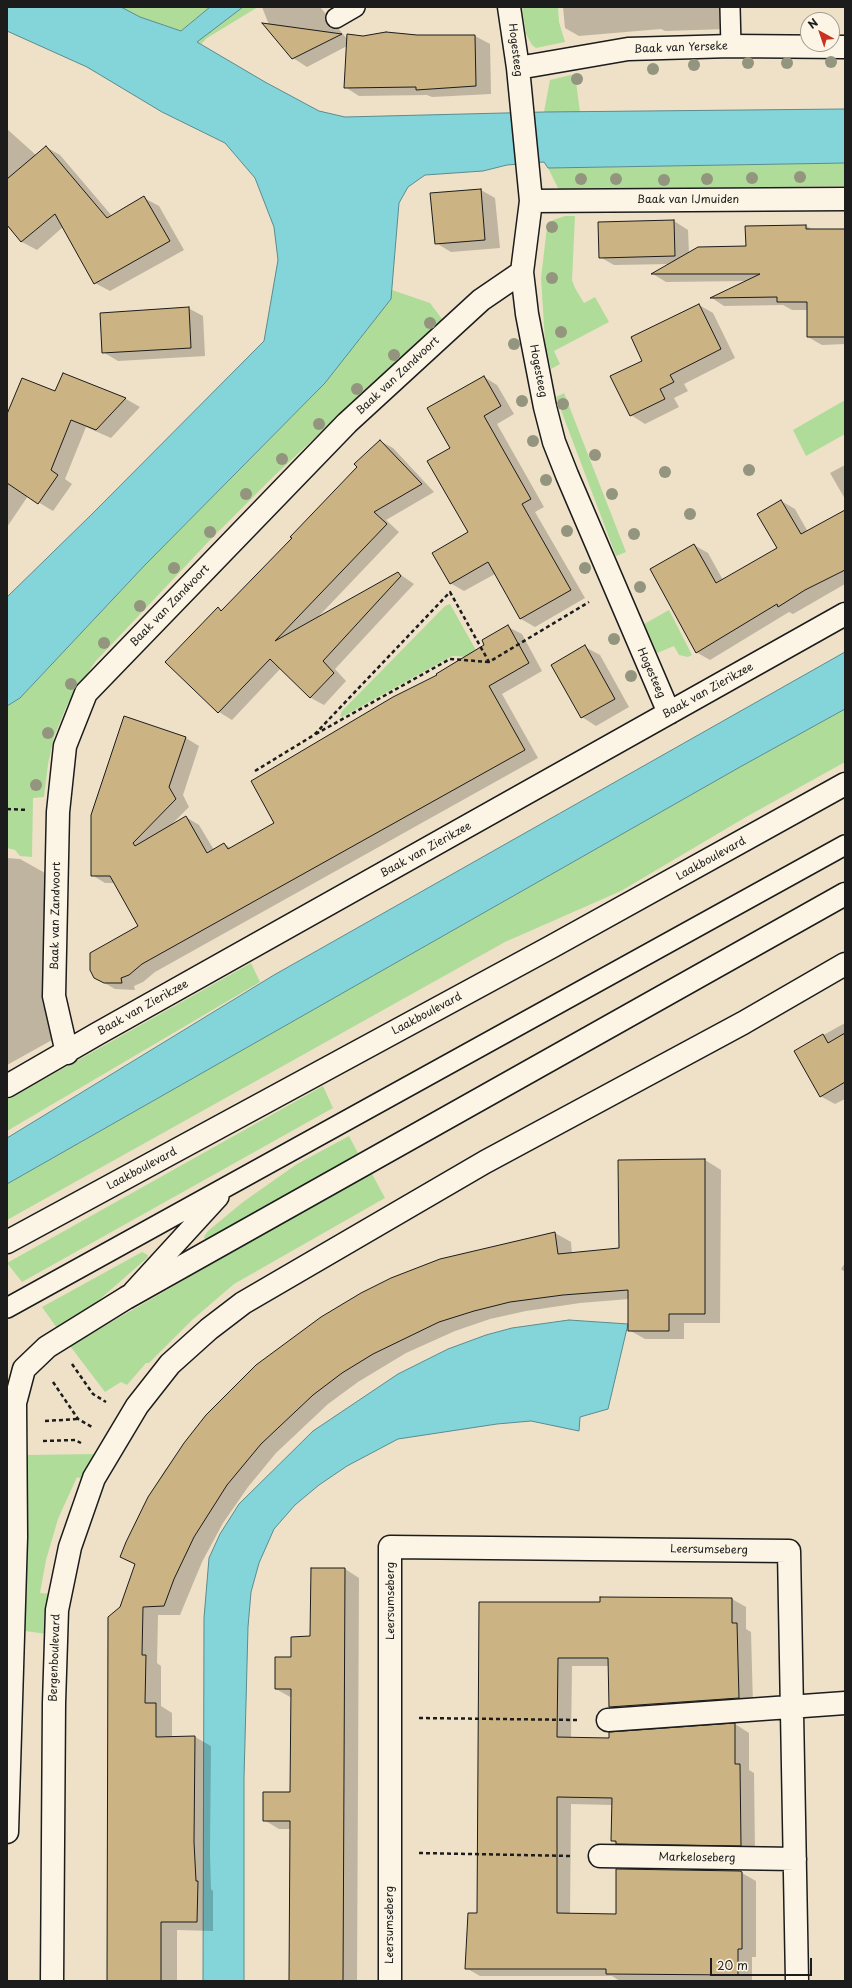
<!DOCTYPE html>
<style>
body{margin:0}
#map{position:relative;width:852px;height:1988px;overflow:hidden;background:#eee1c8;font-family:"Playpen Sans",sans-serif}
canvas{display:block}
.frame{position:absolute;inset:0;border:8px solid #1c1c1c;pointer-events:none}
.north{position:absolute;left:800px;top:12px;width:40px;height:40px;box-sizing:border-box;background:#fcf5e5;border:1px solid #a29e95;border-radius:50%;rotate:320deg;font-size:11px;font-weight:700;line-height:16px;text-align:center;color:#1c1c1c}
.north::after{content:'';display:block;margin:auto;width:14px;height:18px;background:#c8321e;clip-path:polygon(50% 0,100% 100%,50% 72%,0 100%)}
.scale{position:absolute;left:710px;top:1958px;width:102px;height:18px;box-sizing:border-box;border:2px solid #1c1c1c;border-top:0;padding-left:5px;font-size:12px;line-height:14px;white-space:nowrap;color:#1c1c1c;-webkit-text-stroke:3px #fcf5e5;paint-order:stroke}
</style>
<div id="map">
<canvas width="852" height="1988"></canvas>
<div class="frame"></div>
<div class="north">N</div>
<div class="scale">20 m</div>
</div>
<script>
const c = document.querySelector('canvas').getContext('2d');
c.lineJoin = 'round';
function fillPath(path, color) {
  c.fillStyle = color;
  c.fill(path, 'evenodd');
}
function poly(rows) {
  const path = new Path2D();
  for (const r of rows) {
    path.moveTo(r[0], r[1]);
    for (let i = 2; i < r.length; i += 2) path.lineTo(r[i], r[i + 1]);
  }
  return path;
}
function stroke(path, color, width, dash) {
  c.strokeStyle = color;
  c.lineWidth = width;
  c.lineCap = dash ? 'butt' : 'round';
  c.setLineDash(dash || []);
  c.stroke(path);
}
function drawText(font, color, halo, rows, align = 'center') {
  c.font = font + ' "Playpen Sans",sans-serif';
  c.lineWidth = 3;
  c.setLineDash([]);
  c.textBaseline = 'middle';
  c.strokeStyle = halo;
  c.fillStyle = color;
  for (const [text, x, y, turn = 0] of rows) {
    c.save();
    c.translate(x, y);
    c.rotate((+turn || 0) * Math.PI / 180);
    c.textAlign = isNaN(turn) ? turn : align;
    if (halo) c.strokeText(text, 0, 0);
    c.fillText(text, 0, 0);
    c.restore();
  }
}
fillPath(poly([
 [121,7,210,7,181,31,140,17],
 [243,7,258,7,207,38,201,44,197,41],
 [522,7,558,7,559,22,565,42,536,48,532,45,526,34],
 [575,74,580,112,544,112,550,80],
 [845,163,845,186,568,191,559,190,548,168],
 [565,216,575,216,572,280,575,288,584,303,595,297,609,322,554,351,560,364,551,369,545,341,541,278,547,227,553,220],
 [392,290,430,303,442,319,273,477,210,540,95,662,67,705,54,737,48,764,44,797,33,798,32,857,20,856,15,850,7,848,7,706,20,698,145,565,325,383,391,299],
 [564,393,626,552,616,556,556,397],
 [845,400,845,434,806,456,793,430],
 [450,604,477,652,472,657,452,656,342,717,340,716,342,711,445,606],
 [669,610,692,655,688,657,679,655,674,646,657,653,644,624],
 [845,709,845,762,746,817,621,891,505,942,7,1220,7,1184,740,767],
 [251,963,260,982,7,1131,7,1100],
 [323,1086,333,1108,22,1282,7,1263],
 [349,1136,360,1157,207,1243,204,1237,208,1231,243,1202,297,1164],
 [371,1172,385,1198,234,1284,192,1320,149,1363,146,1363,127,1385,121,1382,105,1392,70,1346],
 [142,1252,148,1255,147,1258,83,1314,57,1328,42,1307],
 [97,1454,87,1481,77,1477,58,1519,46,1560,40,1593,50,1594,47,1634,25,1631,26,1455]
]), '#b0dc9a');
const water = poly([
 [7,7,121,7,140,17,181,31,210,7,243,7,197,42,265,82,319,111,345,117,544,112,845,109,845,163,548,168,544,162,507,165,483,171,425,175,408,187,399,203,391,299,325,383,145,565,20,698,7,706,7,597,92,514,264,341,278,260,274,227,255,178,225,143,162,112,87,67,7,31,7,7],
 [845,652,845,709,740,767,7,1184,7,1138,274,975,845,652],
 [569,1320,628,1324,608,1409,580,1417,579,1431,531,1421,497,1424,398,1439,347,1466,319,1485,295,1505,274,1529,259,1563,251,1592,248,1627,244,1778,244,1981,203,1981,204,1618,209,1558,220,1534,239,1504,313,1431,398,1374,448,1349,486,1335,512,1328,569,1320]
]);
fillPath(water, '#84d5da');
stroke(water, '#5a8b8e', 1);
fillPath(poly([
 [262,7,320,7,348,40,475,36,490,44,491,94,432,97,427,95,359,96,345,87,347,46,307,67,293,58,273,35],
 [563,7,726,7,727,29,665,31,661,29,579,36,565,28],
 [7,129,36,155,46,147,60,155,112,216,144,198,159,206,184,250,110,291,95,283,63,227,37,250,22,242,7,226],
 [481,190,495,198,500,248,451,252,436,243],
 [674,221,688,230,689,254,747,247,746,227,806,226,814,230,845,230,845,344,822,345,808,337,808,310,792,310,783,305,724,306,712,298,747,281,666,282,653,274,671,264,614,265,600,257],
 [699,305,713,313,735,358,684,384,688,391,674,398,679,407,645,424,631,415,644,361],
 [188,308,203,316,205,356,118,361,103,352],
 [63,374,126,399,140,407,111,438,86,427,65,479,72,484,53,511,28,496,7,527,7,417,55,392],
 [484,377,497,385,514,414,497,424,544,507,535,512,585,598,535,627,521,619,495,574,464,591,450,583,469,533,451,449],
 [380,441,393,448,434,492,386,520,399,532,317,618,398,573,414,584,335,669,346,681,324,705,311,698,281,668,232,720,219,712,167,662,218,609,222,611,293,538],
 [845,465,845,499,830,473],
 [781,501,795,509,808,532,845,511,845,584,793,614,789,612,710,660,696,652,694,545,708,553,723,580,778,548],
 [508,627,522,634,542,671,502,694,538,758,155,972,143,982,134,986,135,990,115,989,101,981,140,927,115,883,105,883,92,875,186,738,199,746,183,795,189,807,172,824,186,817,199,825,214,850,224,844,231,848,276,823,438,676,486,646],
 [585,647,600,655,629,707,596,726,582,717],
 [7,858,20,859,54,878,52,1040,7,1065],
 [845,1023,845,1099,835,1104,820,1096,795,1051],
 [705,1160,721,1170,720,1323,684,1323,684,1339,645,1339,629,1330,629,1299,580,1303,526,1311,490,1319,455,1331,406,1353,358,1382,328,1404,276,1453,248,1487,223,1523,202,1562,180,1615,158,1615,157,1663,161,1666,161,1706,172,1713,172,1737,195,1737,211,1746,210,1852,211,1889,213,1891,213,1931,177,1930,177,1981,108,1981,121,1607,136,1565,121,1557,148,1498,165,1470,207,1416,555,1233,571,1242,572,1254,620,1249],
 [845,1263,845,1272,841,1269],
 [345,1569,359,1578,357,1981,290,1981,291,1829,279,1829,264,1820,291,1793,292,1698,276,1689,292,1658,311,1637],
 [732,1599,746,1607,746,1629,751,1632,753,1706,624,1715,610,1707,609,1666,572,1666,571,1739,610,1739,610,1733,735,1724,749,1733,749,1770,754,1773,755,1853,631,1851,612,1841,613,1805,571,1804,570,1914,617,1915,740,1872,756,1881,756,1957,752,1957,752,1981,620,1981,612,1976,480,1976,466,1968,478,1914,480,1603,601,1603]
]), '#0003');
const building = poly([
 [262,23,342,34,292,59,262,23],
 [386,32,417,35,475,35,476,86,416,90,416,87,344,88,347,34,363,36,386,32],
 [46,146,107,218,144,196,170,241,94,284,55,214,21,242,7,225,7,179,46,146],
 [481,189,485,240,435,244,430,193,481,189],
 [674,220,675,256,599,258,598,222,674,220],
 [806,225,806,229,845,229,845,337,807,337,807,302,777,302,777,297,710,298,760,274,651,274,698,247,746,246,745,226,806,225],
 [699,304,721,349,670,375,674,382,660,389,665,399,630,416,610,376,642,361,631,337,699,304],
 [189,307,191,348,102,353,100,313,189,307],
 [63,373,126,398,96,430,71,420,51,470,58,475,38,504,7,483,7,414,22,378,55,391,63,373],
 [484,376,501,406,484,416,531,499,522,504,571,590,520,619,488,562,450,584,432,553,468,532,427,461,450,448,427,408,484,376],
 [380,440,422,484,374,512,387,524,275,641,398,572,401,576,323,661,334,673,310,698,270,659,218,713,165,662,218,607,221,611,292,538,290,537,357,467,354,464,380,440],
 [781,500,801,534,845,510,845,570,805,590,778,607,777,604,696,653,650,569,694,544,716,583,777,548,757,514,781,500],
 [508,625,529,663,489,686,525,750,142,964,129,975,121,978,122,983,104,983,94,978,90,970,90,953,138,926,110,876,91,876,91,815,124,716,186,737,169,787,176,799,133,843,135,846,186,816,207,853,224,843,228,849,274,823,251,781,393,697,437,675,436,674,484,645,482,640,508,625],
 [585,645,615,699,581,718,551,665,585,645],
 [845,1033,845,1082,820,1097,794,1051,823,1034,828,1043,845,1033],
 [705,1159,705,1314,669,1314,669,1331,628,1331,628,1290,563,1295,510,1302,474,1311,439,1322,373,1354,342,1373,313,1395,261,1444,227,1485,194,1537,174,1579,164,1606,143,1607,142,1655,146,1655,145,1703,156,1703,156,1737,195,1736,194,1842,196,1881,198,1881,197,1922,161,1922,161,1981,107,1981,108,1617,120,1607,135,1564,120,1557,126,1542,148,1497,184,1443,206,1415,256,1365,321,1317,361,1293,391,1278,440,1259,555,1232,558,1254,619,1248,618,1160,705,1159],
 [311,1568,345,1568,343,1981,289,1981,290,1821,263,1821,263,1792,290,1792,291,1689,275,1689,275,1657,291,1657,291,1637,310,1636,311,1568],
 [600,1597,732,1598,732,1623,737,1623,739,1698,609,1707,608,1658,558,1658,557,1737,609,1738,609,1732,735,1723,735,1764,740,1764,741,1846,616,1844,616,1841,611,1841,612,1798,557,1797,557,1913,616,1914,616,1869,740,1871,742,1872,742,1949,738,1949,738,1975,606,1974,606,1969,465,1969,468,1913,477,1913,479,1602,600,1602,600,1597]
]);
fillPath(building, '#ccb383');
stroke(building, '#1c1c1c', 1);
const lane = poly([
 [730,7,731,46],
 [336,18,355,7],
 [133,1291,219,1197],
 [7,1308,845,845]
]);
const street = poly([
 [509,7,518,68,531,201,522,272,527,314,545,407,554,442,567,475,669,713],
 [518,68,628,49,731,46,845,47],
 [531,201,845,199],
 [67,1053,54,996,58,812,65,746,86,693,347,423,481,300,522,272],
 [7,1086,97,1034,845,614],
 [608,1720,845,1703],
 [600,1856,795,1859],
 [52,1981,54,1703,57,1610,70,1547,94,1478,137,1406,170,1364,209,1329,243,1303,485,1162,743,1023,845,964],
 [390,1981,390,1547,789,1551,797,1981]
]);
const secondary = poly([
 [7,1242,551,947,845,784],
 [7,1832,16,1537,15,1403,24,1369,47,1347,126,1298,845,894]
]);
stroke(lane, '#1c1c1c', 22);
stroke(street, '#1c1c1c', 25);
stroke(secondary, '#1c1c1c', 25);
stroke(poly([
 [489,662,450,659,314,735,450,592,489,662,589,602],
 [255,771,314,735],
 [7,809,28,810],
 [72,1364,93,1394,106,1402],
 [53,1382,78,1419,92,1427],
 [45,1421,78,1419],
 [43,1441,75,1440,81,1443],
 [419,1718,580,1720],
 [419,1853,572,1856]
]), '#1c1c1c', 2.5, [4, 3]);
stroke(lane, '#fcf5e5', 19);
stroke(street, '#fcf5e5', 22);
stroke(secondary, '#fcf5e5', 22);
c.fillStyle = '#93957e';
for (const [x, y] of [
 [831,62],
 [748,63],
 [787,63],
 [694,65],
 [653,69],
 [577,79],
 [800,177],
 [752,178],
 [581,179],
 [616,179],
 [707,179],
 [664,180],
 [552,227],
 [552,278],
 [430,323],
 [561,332],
 [514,344],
 [394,355],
 [357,389],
 [522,401],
 [563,404],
 [319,424],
 [533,441],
 [595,455],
 [282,459],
 [749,470],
 [665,472],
 [546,480],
 [246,494],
 [612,494],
 [690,514],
 [567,531],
 [210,532],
 [634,534],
 [174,568],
 [585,568],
 [640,587],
 [140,606],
 [614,639],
 [104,643],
 [631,676],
 [71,684],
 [48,733],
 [36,785]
]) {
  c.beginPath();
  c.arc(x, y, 6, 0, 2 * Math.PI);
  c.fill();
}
drawText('11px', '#1c1c1c', '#fcf5e5', [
 ["Baak van Yerseke",681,48,-2],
 ["Hogesteeg",515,50,83],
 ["Baak van IJmuiden",688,200],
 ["Hogesteeg",538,371,79],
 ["Baak van Zandvoort",398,376,-43],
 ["Baak van Zandvoort",170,606,-46],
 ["Hogesteeg",651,673,66],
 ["Baak van Zierikzee",708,691,-29],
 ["Baak van Zierikzee",426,850,-29],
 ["Laakboulevard",711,859,-29],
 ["Baak van Zandvoort",56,916,-89],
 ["Baak van Zierikzee",143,1008,-29],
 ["Laakboulevard",427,1014,-28],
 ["Laakboulevard",142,1169,-28],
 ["Leersumseberg",709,1550,1],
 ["Leersumseberg",391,1601,-90],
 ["Bergenboulevard",55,1658,-88],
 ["Markeloseberg",697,1858,1],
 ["Leersumseberg",390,1925,-90]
]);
</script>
